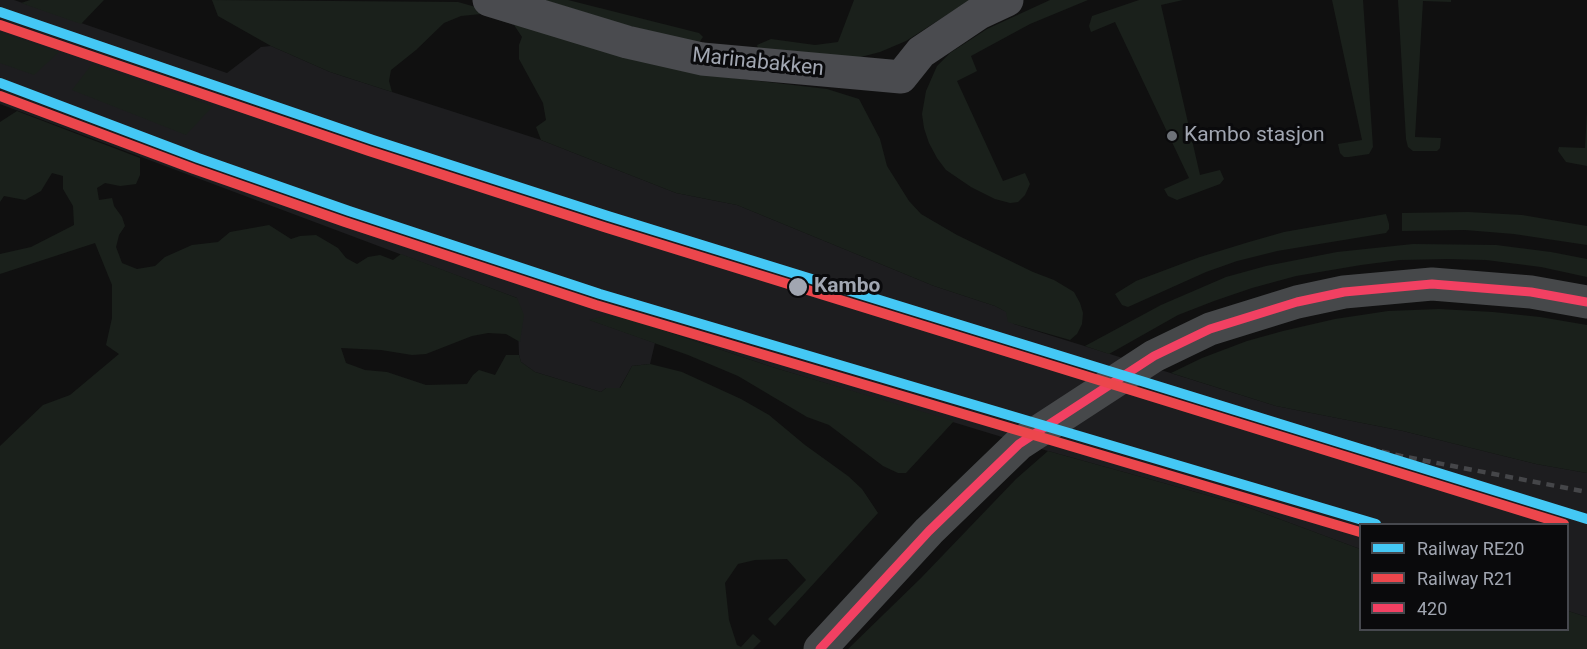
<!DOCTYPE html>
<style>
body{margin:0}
#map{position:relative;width:1587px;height:649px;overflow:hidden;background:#101010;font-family:Roboto,sans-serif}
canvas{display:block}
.legend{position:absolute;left:1359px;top:523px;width:210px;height:108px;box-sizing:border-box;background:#0a0a0c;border:2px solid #46484e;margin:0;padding:8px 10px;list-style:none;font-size:18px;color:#a1a6b1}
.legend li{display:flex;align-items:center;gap:12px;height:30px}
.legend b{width:30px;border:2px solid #46484e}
</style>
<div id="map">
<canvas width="1587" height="649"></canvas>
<ul class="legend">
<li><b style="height:8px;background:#44c8f5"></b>Railway RE20</li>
<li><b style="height:8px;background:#ec464c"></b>Railway R21</li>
<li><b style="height:8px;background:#f24062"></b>420</li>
</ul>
</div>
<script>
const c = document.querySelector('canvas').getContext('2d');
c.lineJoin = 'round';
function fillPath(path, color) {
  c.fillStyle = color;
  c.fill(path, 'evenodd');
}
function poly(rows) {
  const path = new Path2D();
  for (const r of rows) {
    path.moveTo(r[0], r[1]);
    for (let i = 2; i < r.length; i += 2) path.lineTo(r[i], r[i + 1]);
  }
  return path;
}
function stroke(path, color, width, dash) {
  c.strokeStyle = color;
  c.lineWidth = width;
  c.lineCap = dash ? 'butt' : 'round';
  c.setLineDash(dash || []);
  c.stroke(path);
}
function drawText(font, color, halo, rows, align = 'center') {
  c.font = font + ' Roboto,sans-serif';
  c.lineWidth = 6;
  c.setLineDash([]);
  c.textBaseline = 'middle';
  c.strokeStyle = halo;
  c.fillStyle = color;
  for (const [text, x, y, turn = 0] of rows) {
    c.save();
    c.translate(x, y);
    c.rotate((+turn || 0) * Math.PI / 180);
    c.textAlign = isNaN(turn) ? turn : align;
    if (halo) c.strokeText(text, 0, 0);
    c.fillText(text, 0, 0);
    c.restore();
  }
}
fillPath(poly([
 [0,0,14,0,227,73,261,47,271,46,330,72,541,140,676,193,737,205,934,286,995,306,1007,312,1014,324,1276,406,1403,431,1536,464,1587,473,1587,617,1568,611,1568,524,1360,524,1360,549,1239,504,1048,451,772,367,636,321,590,320,655,343,650,364,632,366,619,389,606,388,601,392,535,372,521,362,519,355,517,298,0,104]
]), '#1d1d1f');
fillPath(poly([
 [30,0,104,0,81,24,21,3],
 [212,0,458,2,725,77,827,89,859,99,880,139,887,166,909,201,921,214,957,235,1033,272,1054,280,1074,292,1080,303,1083,313,1082,324,1077,334,1070,340,1014,324,1008,322,1006,312,995,306,934,286,737,205,676,193,541,140,536,127,546,120,543,103,519,59,519,45,522,37,514,25,481,14,461,16,444,23,416,50,391,70,389,81,392,92,330,72,271,46,218,16],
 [544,0,568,0,699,33,703,37,698,44,618,23],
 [854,0,970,0,906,41,880,52,857,58,759,51,757,45,771,39,815,45,838,42],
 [1050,0,1088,0,1030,24,971,56,977,71,957,81,1003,181,1025,173,1030,184,1025,195,1018,202,1010,203,995,199,971,187,946,170,937,158,929,143,924,128,922,114,926,91,937,66,950,53,987,29],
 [1139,0,1183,0,1161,5,1200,175,1220,170,1224,179,1220,184,1177,200,1168,196,1164,189,1189,178,1115,22,1091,32,1089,26,1092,16],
 [1332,0,1363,0,1373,147,1369,154,1349,157,1344,157,1340,153,1338,144,1362,140],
 [1398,0,1451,0,1451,2,1423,1,1415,137,1441,138,1440,148,1437,151,1413,151,1408,147,1406,139],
 [0,32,59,52,34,75,0,63],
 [92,64,213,106,186,135,72,90],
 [17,111,140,158,140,175,136,184,120,186,105,183,97,188,99,200,112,198,114,206,122,217,125,226,119,235,116,247,122,263,137,269,155,266,165,257,192,245,218,242,230,232,269,225,291,239,300,236,316,235,338,248,346,258,357,264,368,257,380,255,393,260,401,254,517,298,524,315,520,342,506,334,488,333,472,336,426,354,412,355,381,350,341,348,346,363,365,370,387,372,426,385,467,384,473,375,479,370,495,375,506,355,519,355,521,362,535,372,601,392,606,388,620,388,632,366,650,364,682,372,741,399,769,415,805,445,848,476,862,489,878,513,775,626,768,619,806,580,787,559,755,560,738,564,725,583,729,620,737,645,741,647,753,634,761,641,753,649,0,649,0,446,43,405,70,395,119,354,106,345,112,318,112,285,95,243,0,274,0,254,31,247,74,225,73,206,63,189,63,176,52,173,41,191,25,200,4,196,0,202,0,122],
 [1587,112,1587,166,1566,162,1558,151,1559,147,1585,148],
 [1468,212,1522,215,1587,226,1587,245,1514,234,1465,230,1402,231,1402,213],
 [1386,214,1389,224,1389,229,1386,233,1277,251,1237,261,1206,272,1128,307,1122,305,1115,294,1136,281,1200,257,1249,242,1284,232],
 [1413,244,1496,245,1551,252,1587,259,1587,277,1541,267,1486,260,1448,259,1400,260,1361,265,1296,276,1252,288,1214,301,1178,315,1109,354,1085,346,1161,305,1226,277,1266,266,1337,252],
 [1439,309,1493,312,1540,317,1587,325,1587,473,1536,464,1403,431,1276,406,1171,373,1202,358,1247,341,1283,331,1335,319,1388,311],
 [608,315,636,321,772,367,954,421,906,473,898,473,883,466,829,425,807,417,738,376,688,355,589,320],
 [1048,451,1239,504,1360,549,1360,630,1568,630,1568,611,1587,617,1587,649,848,649,921,578,1016,479]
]), '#1a201b');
stroke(poly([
 [489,0,627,42,702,59,901,77,921,52,979,13,1007,0]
]), '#4a4b4f', 33);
stroke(poly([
 [820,649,929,531,1019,444,1154,356,1210,329,1297,302,1344,292,1432,284,1531,292,1587,302]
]), '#46484a', 33);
stroke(poly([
 [1287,426,1341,442,1401,456,1587,492]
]), '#454649', 4.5, [8, 6]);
stroke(poly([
 [820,649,929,531,1019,444,1154,356,1210,329,1297,302,1344,292,1432,284,1531,292,1587,302]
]), '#f24062', 9);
stroke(poly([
 [0,12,373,140,608,216,1587,519],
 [0,83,198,158,349,211,600,294,1376,524]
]), '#44c8f5', 10);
stroke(poly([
 [0,25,369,151,604,227,1564,524],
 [0,96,194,169,345,222,596,305,1360,532]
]), '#ec464c', 10);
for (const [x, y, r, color] of [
 [1172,136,6,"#6e7279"],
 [798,287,10,"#a1a6b1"]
]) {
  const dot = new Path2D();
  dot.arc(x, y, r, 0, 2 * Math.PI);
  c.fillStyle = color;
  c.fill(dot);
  stroke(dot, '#0a0a0c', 2);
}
drawText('21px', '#a1a6b1', '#0a0a0c', [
 ["Marinabakken",758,63,6]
]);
drawText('21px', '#a1a6b1', '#0a0a0c', [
 ["Kambo stasjon",1184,136]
], 'left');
drawText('bold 21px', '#a1a6b1', '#0a0a0c', [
 ["Kambo",814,287]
], 'left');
</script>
